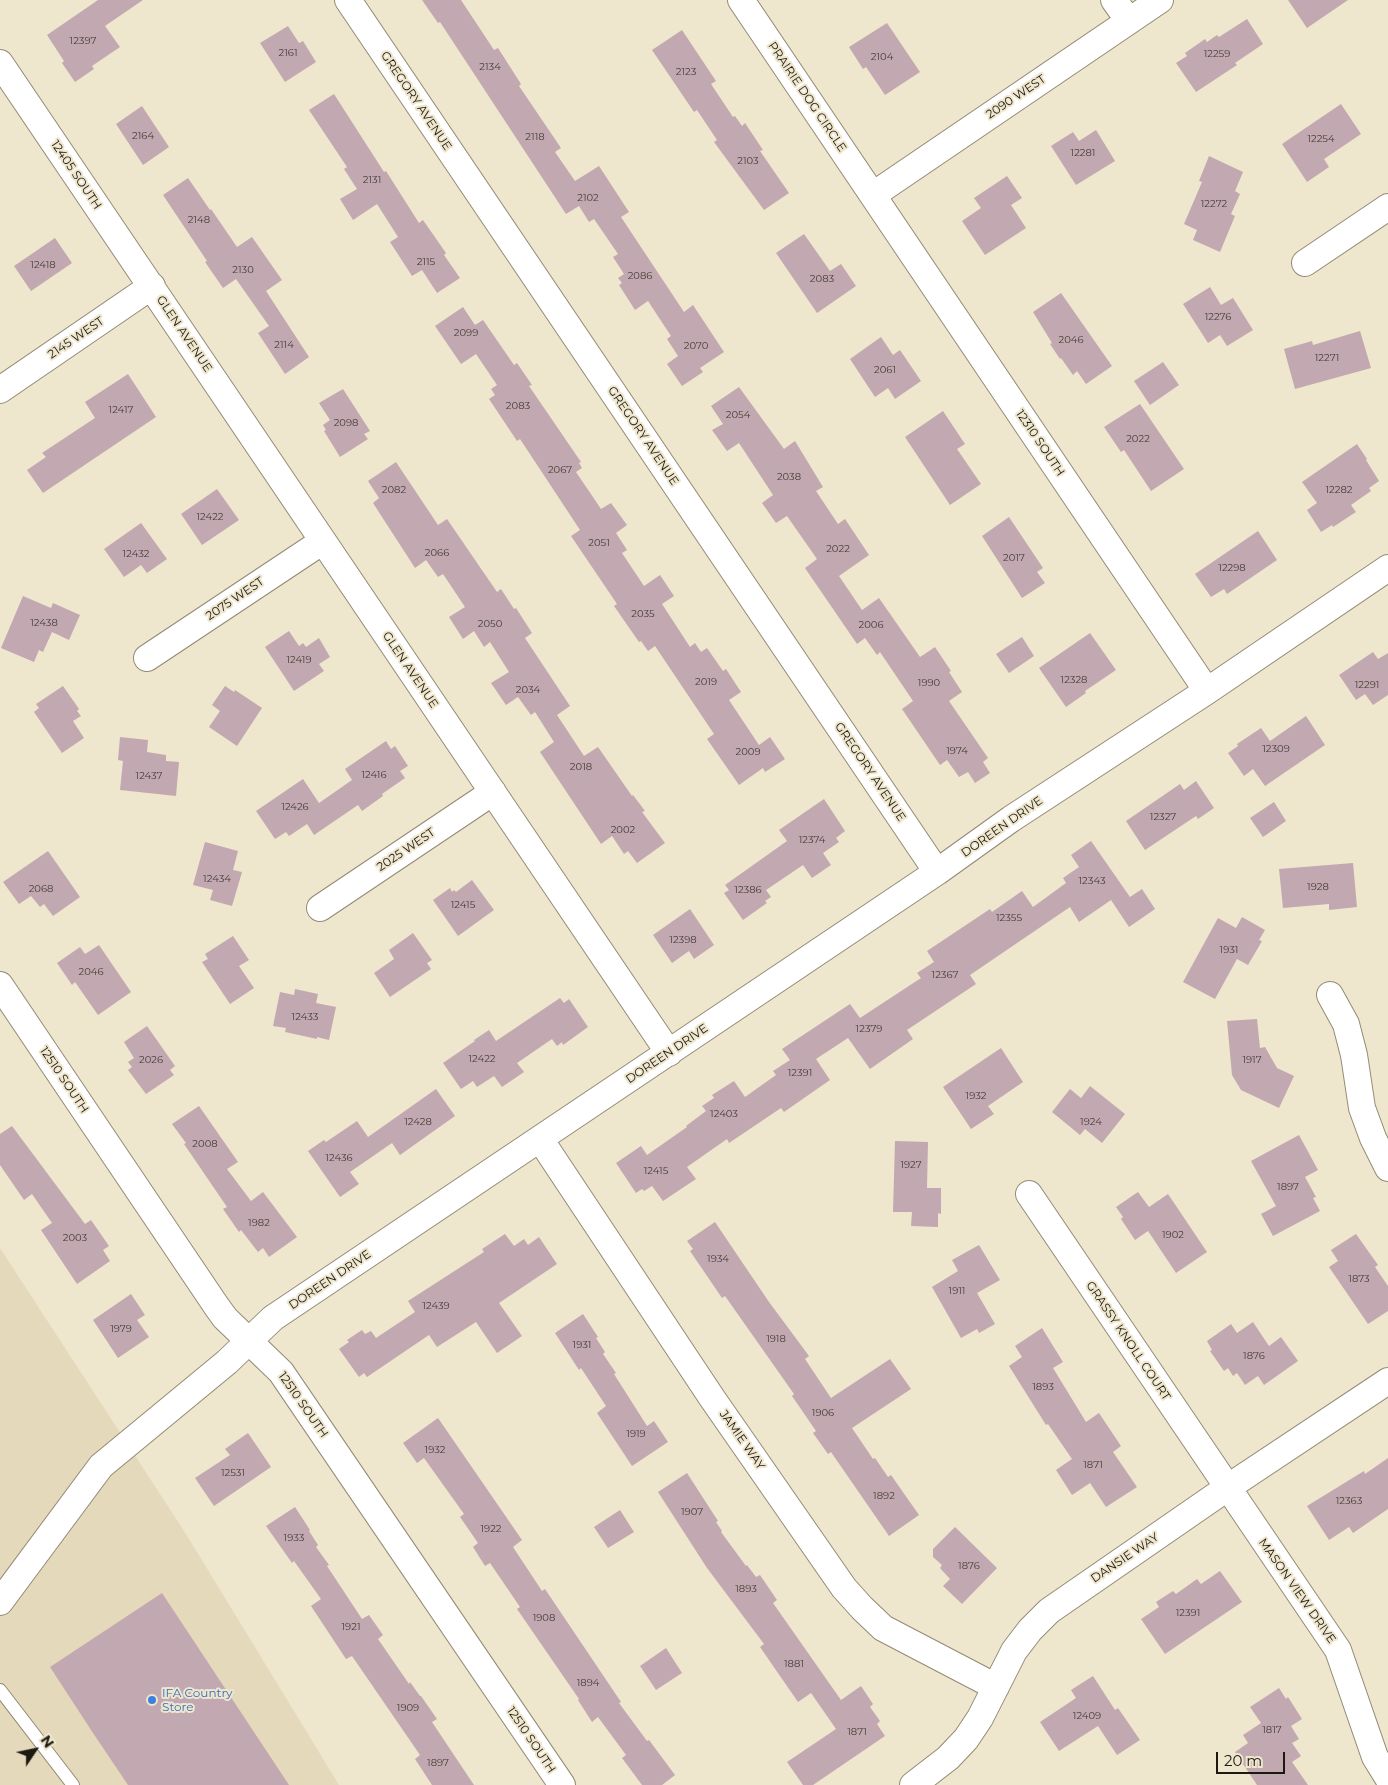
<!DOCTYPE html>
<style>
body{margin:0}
#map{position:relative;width:1388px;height:1785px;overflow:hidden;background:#efe6ce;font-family:Montserrat,sans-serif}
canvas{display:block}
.north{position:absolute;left:10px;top:1725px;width:50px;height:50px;-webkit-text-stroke:4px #efe6ce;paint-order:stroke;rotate:56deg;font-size:14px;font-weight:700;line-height:20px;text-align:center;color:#1c1911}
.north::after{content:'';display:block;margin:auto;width:18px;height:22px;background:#1c1911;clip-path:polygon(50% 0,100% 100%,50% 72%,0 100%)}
.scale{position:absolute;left:1216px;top:1752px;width:69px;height:22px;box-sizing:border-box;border:2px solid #1c1911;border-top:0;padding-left:6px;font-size:15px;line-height:18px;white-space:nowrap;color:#1c1911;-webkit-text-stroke:4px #efe6ce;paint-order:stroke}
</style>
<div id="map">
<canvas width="1388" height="1785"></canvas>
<div class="north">N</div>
<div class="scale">20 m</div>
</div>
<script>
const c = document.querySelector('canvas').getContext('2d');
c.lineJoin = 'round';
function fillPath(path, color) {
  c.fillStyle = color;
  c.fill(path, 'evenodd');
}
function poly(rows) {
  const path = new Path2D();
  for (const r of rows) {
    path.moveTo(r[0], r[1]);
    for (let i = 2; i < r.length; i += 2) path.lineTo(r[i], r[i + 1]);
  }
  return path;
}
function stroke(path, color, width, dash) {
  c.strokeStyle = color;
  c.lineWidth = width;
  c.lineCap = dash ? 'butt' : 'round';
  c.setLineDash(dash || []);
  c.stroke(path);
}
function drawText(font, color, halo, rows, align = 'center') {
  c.font = font + ' Montserrat,sans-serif';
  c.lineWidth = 4;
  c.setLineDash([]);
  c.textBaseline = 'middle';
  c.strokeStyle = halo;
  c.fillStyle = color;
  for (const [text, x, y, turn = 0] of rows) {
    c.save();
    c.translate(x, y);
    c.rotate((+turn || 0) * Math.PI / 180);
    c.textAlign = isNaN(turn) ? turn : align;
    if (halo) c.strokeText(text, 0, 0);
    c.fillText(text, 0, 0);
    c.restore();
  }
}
fillPath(poly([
 [0,1248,186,1534,339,1785,0,1785]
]), '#e5d9bc');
fillPath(poly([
 [98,0,143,0,105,26,120,47,92,66,94,69,75,82,62,63,64,61,47,35],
 [422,0,461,0,494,50,498,48,521,84,519,86,561,148,555,152,575,181,599,166,629,212,621,217,684,312,693,305,724,352,700,368,703,372,682,386,667,364,678,356,667,339,671,336,648,301,635,310,619,285,622,283,618,278,624,274,613,257,618,254,594,219,589,222,579,206,566,214,440,22,438,23],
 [1288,0,1348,0,1307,28],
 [1247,19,1263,44,1235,63,1237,65,1196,92,1176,63,1187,56,1185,53,1205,39,1207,42,1217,35,1219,37],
 [887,23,920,72,885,95,866,67,863,69,849,47],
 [288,26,299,43,303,41,316,62,285,82,260,43],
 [682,30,716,81,711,84,733,117,735,116,742,126,745,123,763,150,760,151,789,193,764,210,714,142,717,140,697,110,694,112,652,50],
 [334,94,384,172,386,171,419,223,423,220,446,253,444,255,460,278,437,293,422,270,412,276,390,242,398,237,377,204,353,220,340,199,357,189,344,169,347,167,309,110],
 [1341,104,1361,134,1324,159,1329,167,1307,182,1282,144],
 [142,106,169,147,143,165,116,124],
 [1096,130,1115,161,1076,185,1051,146,1073,132,1079,141],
 [1209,156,1243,172,1235,191,1240,194,1231,214,1235,216,1220,252,1193,240,1197,230,1184,224,1202,182,1199,181],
 [1007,176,1022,198,1011,205,1026,228,985,255,962,221,981,208,974,198],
 [188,178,210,210,211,209,237,247,252,237,282,280,266,291,309,357,285,374,258,333,269,326,236,279,223,288,205,262,207,261,163,195],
 [804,234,830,271,841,264,856,286,817,313,776,253],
 [55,238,72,263,31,291,14,266],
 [1210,287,1221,305,1233,298,1253,330,1227,346,1220,335,1208,343,1183,304],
 [1061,293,1112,366,1086,384,1077,371,1073,375,1061,358,1060,359,1050,344,1052,343,1033,312],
 [463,307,475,325,483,320,514,365,517,363,532,385,529,386,581,462,579,463,582,468,576,472,601,509,611,503,627,525,616,533,627,550,622,553,644,586,660,575,674,596,662,604,690,647,695,643,701,652,707,648,723,671,726,669,741,692,729,700,759,745,770,737,785,759,765,772,763,768,739,785,707,739,714,734,655,646,648,651,641,641,639,642,614,606,617,604,571,536,580,530,520,439,517,441,489,399,495,395,491,389,497,385,476,354,461,364,435,326],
 [1360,331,1371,368,1295,389,1284,349,1312,341,1313,345],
 [881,337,893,355,900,350,921,381,895,399,888,388,875,397,850,359],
 [1163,362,1179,385,1150,405,1134,381],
 [128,374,156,417,43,493,27,470,46,457,42,453,95,418,85,402],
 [739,387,784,449,795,441,823,487,816,491,838,524,845,519,869,555,839,576,862,610,879,598,920,657,935,647,951,671,949,672,962,692,949,701,988,758,983,762,990,773,975,783,968,772,959,777,947,760,940,765,902,709,913,701,880,652,877,655,865,638,857,644,805,568,817,559,787,516,776,523,762,503,773,495,739,443,727,451,712,430,723,424,711,406],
 [343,389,370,431,364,434,368,439,340,457,324,431,326,430,323,425,330,420,319,403],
 [1140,404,1184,469,1151,491,1124,450,1121,452,1104,427],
 [943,411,965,444,957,449,981,484,950,505,905,437],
 [1357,444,1367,459,1366,460,1379,481,1369,488,1371,491,1351,505,1356,512,1333,527,1332,525,1321,532,1307,510,1317,503,1302,482],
 [396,462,438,525,447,519,497,592,501,589,514,609,516,608,532,633,525,638,570,706,557,715,584,756,598,747,632,796,633,795,645,811,642,812,665,843,637,863,628,851,624,854,612,836,601,844,540,752,554,742,535,712,531,715,518,697,506,705,491,683,509,672,490,642,484,647,474,631,463,639,449,617,465,607,443,574,438,577,426,560,415,568,373,503,379,498,368,481],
 [217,489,239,520,202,545,181,514],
 [1009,517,1043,568,1037,572,1045,583,1022,598,982,536],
 [141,523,167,559,147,573,141,565,124,577,104,549],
 [1258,531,1277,560,1227,594,1224,589,1211,597,1195,574],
 [23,596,51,608,53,603,80,615,69,640,52,632,43,652,39,650,34,662,1,648],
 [289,631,299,646,303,643,306,647,319,638,330,657,319,664,324,671,294,691,265,647],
 [1090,633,1116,670,1085,691,1086,693,1066,707,1039,668],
 [1022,637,1034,656,1009,673,996,654],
 [1373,652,1378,659,1388,653,1388,695,1373,705,1365,694,1356,700,1339,675],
 [63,686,79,709,77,711,81,716,73,721,84,738,62,753,34,712,39,708,36,704],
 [225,686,234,692,235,690,262,708,237,746,209,727,220,711,212,705],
 [1306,716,1325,745,1265,786,1253,769,1244,776,1228,753,1238,746,1237,744,1261,728,1270,741],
 [120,737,148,740,147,752,166,755,166,761,179,762,176,796,120,790,123,761,118,760],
 [386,741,391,749,395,746,408,766,400,771,405,778,382,794,383,796,362,811,358,805,314,835,307,824,289,836,286,832,275,839,256,811,303,779,319,803,352,780,345,769],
 [1196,781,1214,808,1198,819,1196,816,1145,850,1126,821,1180,784,1184,790],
 [824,799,845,831,836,838,839,842,823,853,831,865,812,878,803,865,766,890,771,897,765,901,767,903,743,920,724,893,729,890,725,885,787,841,779,830],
 [1274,802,1286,821,1263,837,1250,818],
 [1091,841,1130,897,1142,889,1155,909,1129,927,1111,900,1079,922,1070,907,970,975,976,984,907,1030,913,1039,870,1069,848,1038,816,1059,830,1080,784,1112,781,1108,729,1143,727,1139,687,1167,696,1179,663,1201,652,1186,644,1191,642,1189,636,1193,616,1163,641,1146,647,1155,687,1127,686,1126,706,1111,702,1106,714,1098,712,1095,734,1081,745,1097,776,1075,773,1071,790,1060,782,1049,850,1004,860,1018,921,978,917,973,934,962,927,951,990,909,992,912,1022,891,1033,907,1066,883,1063,878,1079,867,1071,855],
 [205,842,238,851,233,870,242,872,232,906,210,900,213,890,193,885],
 [48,851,80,897,53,916,44,904,40,907,31,896,19,904,3,882],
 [1353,863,1357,907,1329,910,1329,904,1283,908,1279,869],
 [472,880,494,910,458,936,433,900,450,888,452,892,454,890,456,892],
 [690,909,714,945,694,959,689,951,672,963,653,935],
 [1242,917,1265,930,1259,940,1262,941,1248,965,1237,959,1215,999,1183,982,1218,918,1236,928],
 [413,933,432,960,427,963,431,969,390,997,374,973,394,959,389,950],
 [233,936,249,960,239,966,254,988,230,1004,202,962,208,959,205,954],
 [99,945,131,992,98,1015,75,982,72,985,57,963,80,947,85,954],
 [295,989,318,994,316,1003,336,1007,329,1040,317,1037,317,1039,285,1032,286,1028,273,1026,280,992,294,995],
 [560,998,564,1003,569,999,588,1027,563,1045,562,1042,557,1046,552,1039,517,1063,524,1072,502,1087,494,1076,477,1087,473,1081,461,1089,443,1063,475,1041,474,1040,489,1030,496,1041],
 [1257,1019,1260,1048,1265,1047,1277,1068,1294,1076,1279,1108,1241,1090,1232,1075,1227,1021],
 [147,1026,175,1066,170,1070,174,1075,146,1094,128,1070,132,1067,128,1062,134,1058,124,1042],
 [1001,1048,1023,1082,988,1106,994,1114,971,1129,943,1087],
 [1090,1086,1125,1114,1102,1143,1085,1129,1080,1135,1052,1112,1070,1089,1081,1098],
 [436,1089,455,1116,400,1155,392,1143,350,1172,359,1184,340,1197,308,1151,324,1140,326,1142,357,1121,368,1137],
 [199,1106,238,1162,227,1169,251,1201,263,1192,297,1237,269,1257,263,1248,258,1252,241,1230,239,1232,223,1209,227,1207,184,1144,186,1143,172,1124],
 [12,1126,85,1224,91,1220,109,1246,103,1250,110,1261,77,1284,41,1230,52,1223,32,1194,24,1200,0,1165,0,1134],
 [1299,1135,1318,1170,1305,1177,1316,1197,1313,1198,1320,1211,1273,1236,1261,1214,1276,1206,1251,1161],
 [895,1141,928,1142,927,1188,941,1188,941,1214,938,1213,938,1227,911,1226,912,1212,893,1212],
 [1138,1192,1149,1207,1168,1194,1207,1252,1176,1273,1148,1231,1135,1240,1121,1219,1123,1217,1116,1207],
 [715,1222,769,1302,809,1356,805,1359,831,1398,890,1359,911,1389,852,1428,873,1459,875,1458,888,1477,891,1475,919,1515,889,1536,831,1452,828,1454,813,1433,816,1431,792,1396,794,1394,725,1296,722,1298,690,1251,693,1249,687,1241],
 [505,1234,514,1246,524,1239,528,1245,539,1237,557,1264,499,1303,522,1336,497,1353,476,1322,437,1347,429,1335,367,1377,364,1373,359,1377,339,1349,349,1342,347,1340,362,1330,365,1334,371,1331,376,1338,415,1312,408,1301,484,1252,482,1249],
 [1356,1234,1378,1265,1375,1267,1388,1286,1388,1311,1368,1324,1329,1267,1338,1261,1331,1250],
 [979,1245,1000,1280,977,1293,995,1324,979,1333,977,1329,961,1338,932,1287,958,1271,952,1260],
 [131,1294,145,1315,137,1320,149,1337,118,1358,93,1320],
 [583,1314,598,1337,596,1338,605,1352,603,1354,616,1373,614,1374,647,1426,654,1421,668,1442,632,1466,597,1413,606,1406,581,1368,579,1370,555,1333],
 [1253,1322,1269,1346,1281,1337,1298,1361,1264,1385,1258,1376,1245,1385,1237,1373,1233,1376,1228,1368,1224,1371,1210,1351,1212,1350,1207,1341,1231,1324,1237,1333],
 [1042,1328,1063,1362,1053,1368,1086,1422,1099,1413,1121,1446,1113,1452,1137,1487,1106,1507,1090,1483,1072,1495,1056,1470,1072,1459,1048,1424,1046,1425,1009,1366,1022,1357,1015,1346],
 [438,1418,522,1540,513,1547,542,1591,545,1589,621,1702,619,1703,647,1741,649,1740,675,1775,662,1785,642,1785,622,1758,626,1755,598,1717,592,1722,578,1700,579,1699,517,1609,520,1607,490,1563,485,1566,473,1547,478,1543,460,1517,464,1514,424,1458,417,1463,403,1443],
 [248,1433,271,1467,214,1506,195,1478,230,1455,225,1449],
 [1388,1458,1388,1509,1353,1533,1349,1527,1329,1540,1307,1506,1364,1471,1365,1474],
 [687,1473,718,1521,716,1522,722,1531,721,1532,746,1566,747,1565,756,1577,760,1575,777,1600,773,1603,841,1700,861,1686,873,1704,870,1707,880,1721,877,1724,885,1736,813,1785,803,1785,787,1762,836,1729,811,1693,798,1702,760,1647,764,1644,707,1568,658,1492],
 [295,1507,310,1530,309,1531,318,1545,316,1547,329,1565,327,1566,362,1619,369,1615,383,1635,378,1639,409,1684,410,1682,420,1696,421,1696,437,1719,432,1722,474,1785,432,1785,415,1759,420,1755,352,1656,346,1659,311,1606,321,1599,294,1561,292,1563,266,1526],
 [620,1510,634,1532,608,1548,594,1527],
 [955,1527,997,1568,962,1604,943,1586,950,1579,940,1568,942,1565,933,1557,933,1549],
 [1220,1571,1242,1602,1165,1654,1141,1619,1159,1607,1156,1602,1173,1591,1176,1594,1197,1579,1201,1584],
 [162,1593,289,1785,128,1785,93,1733,50,1667],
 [666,1648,682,1673,656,1690,640,1666],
 [1093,1676,1115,1710,1118,1708,1140,1740,1117,1755,1098,1726,1059,1751,1040,1722,1076,1698,1071,1690],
 [1279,1688,1286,1699,1288,1697,1302,1719,1291,1726,1299,1739,1292,1743,1301,1756,1292,1762,1308,1785,1257,1785,1235,1752,1248,1743,1243,1735,1261,1723,1250,1707]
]), '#c2a8b0');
const lane = poly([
 [0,1690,73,1785]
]);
const street = poly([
 [348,0,937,872],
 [741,0,1207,691],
 [1114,0,1129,21],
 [0,63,669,1053],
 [873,195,1160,0],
 [1305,263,1388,207],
 [0,390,152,286],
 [147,658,323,541],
 [320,908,493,792],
 [0,985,217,1307,225,1318,281,1372,562,1785],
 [1330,995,1346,1024,1354,1055,1362,1108,1373,1138,1388,1168],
 [540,1139,712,1398,844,1588,862,1608,883,1628,996,1687],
 [1029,1194,1338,1650,1375,1757,1388,1778],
 [0,1602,101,1466,227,1362,273,1318,937,872,1011,819,1207,691,1388,568],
 [913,1785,948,1758,966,1739,980,1718,1014,1651,1030,1630,1049,1611,1227,1488,1388,1381]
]);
stroke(lane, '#938a75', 14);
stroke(street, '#938a75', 28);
stroke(lane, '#fff', 12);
stroke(street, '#fff', 26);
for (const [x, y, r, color] of [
 [152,1700,5,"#3f7fe0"]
]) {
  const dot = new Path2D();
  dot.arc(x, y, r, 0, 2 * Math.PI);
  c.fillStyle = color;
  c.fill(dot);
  stroke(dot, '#efe6ce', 2);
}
drawText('10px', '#463d39', null, [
 ["12397",83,41],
 ["2161",288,53],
 ["12259",1217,54],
 ["2104",882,57],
 ["2134",490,67],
 ["2123",686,72],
 ["2164",143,136],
 ["2118",535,137],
 ["12254",1321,139],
 ["12281",1083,153],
 ["2103",748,161],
 ["2131",372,180],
 ["2102",588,198],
 ["12272",1214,204],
 ["2148",199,220],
 ["2115",426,262],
 ["12418",43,265],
 ["2130",243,270],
 ["2086",640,276],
 ["2083",822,279],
 ["12276",1218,317],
 ["2099",466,333],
 ["2046",1071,340],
 ["2114",284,345],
 ["2070",696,346],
 ["12271",1327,358],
 ["2061",885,370],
 ["2083",518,406],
 ["12417",121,410],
 ["2054",738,415],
 ["2098",346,423],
 ["2022",1138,439],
 ["2067",560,470],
 ["2038",789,477],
 ["2082",394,490],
 ["12282",1339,490],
 ["12422",210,517],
 ["2051",599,543],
 ["2022",838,549],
 ["2066",437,553],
 ["12432",136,554],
 ["2017",1014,558],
 ["12298",1232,568],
 ["2035",643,614],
 ["12438",44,623],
 ["2050",490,624],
 ["2006",871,625],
 ["12419",299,660],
 ["12328",1074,680],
 ["2019",706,682],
 ["1990",929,683],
 ["12291",1367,685],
 ["2034",528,690],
 ["12309",1276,749],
 ["1974",957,751],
 ["2009",748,752],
 ["2018",581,767],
 ["12416",374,775],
 ["12437",149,776],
 ["12426",295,807],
 ["12327",1163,817],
 ["2002",623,830],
 ["12374",812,840],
 ["12434",217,879],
 ["12343",1092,881],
 ["1928",1318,887],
 ["2068",41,889],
 ["12386",748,890],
 ["12415",463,905],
 ["12355",1009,918],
 ["12398",683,940],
 ["1931",1229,950],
 ["2046",91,972],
 ["12367",945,975],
 ["12433",305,1017],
 ["12379",869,1029],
 ["12422",482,1059],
 ["2026",151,1060],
 ["1917",1252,1060],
 ["12391",800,1073],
 ["1932",976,1096],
 ["12403",724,1114],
 ["12428",418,1122],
 ["1924",1091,1122],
 ["2008",205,1144],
 ["12436",339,1158],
 ["1927",911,1165],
 ["12415",656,1171],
 ["1897",1288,1187],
 ["1982",259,1223],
 ["1902",1173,1235],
 ["2003",75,1238],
 ["1934",718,1259],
 ["1873",1359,1279],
 ["1911",957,1291],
 ["12439",436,1306],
 ["1979",121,1329],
 ["1918",776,1339],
 ["1931",582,1345],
 ["1876",1254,1356],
 ["1893",1043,1387],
 ["1906",823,1413],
 ["1919",636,1434],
 ["1932",435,1450],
 ["1871",1093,1465],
 ["12531",233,1473],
 ["1892",884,1496],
 ["12363",1349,1501],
 ["1907",692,1512],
 ["1922",491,1529],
 ["1933",294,1538],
 ["1876",969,1566],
 ["1893",746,1589],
 ["12391",1188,1613],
 ["1908",544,1618],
 ["1921",351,1627],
 ["1881",794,1664],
 ["1894",588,1683],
 ["1909",408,1708],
 ["12409",1087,1716],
 ["1817",1272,1730],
 ["1871",857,1732],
 ["1897",438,1763]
]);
drawText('12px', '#1c1911', '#efe6ce', [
 ["PRAIRIE DOG CIRCLE",807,97,56],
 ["2090 WEST",1016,97,-34],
 ["GREGORY AVENUE",416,101,56],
 ["12405 SOUTH",76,175,56],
 ["GLEN AVENUE",184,334,56],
 ["2145 WEST",76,338,-34],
 ["GREGORY AVENUE",643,436,56],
 ["12310 SOUTH",1040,443,56],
 ["2075 WEST",235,599,-34],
 ["GLEN AVENUE",410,670,56],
 ["GREGORY AVENUE",870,772,56],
 ["DOREEN DRIVE",1002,827,-35],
 ["2025 WEST",406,850,-34],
 ["DOREEN DRIVE",667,1054,-34],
 ["12510 SOUTH",64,1080,56],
 ["DOREEN DRIVE",330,1280,-34],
 ["GRASSY KNOLL COURT",1128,1341,56],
 ["12510 SOUTH",303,1405,55],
 ["JAMIE WAY",742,1440,55],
 ["DANSIE WAY",1125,1558,-34],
 ["MASON VIEW DRIVE",1297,1591,55],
 ["12510 SOUTH",531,1740,56]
]);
drawText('12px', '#366cbe', '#efe6ce', [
 ["IFA Country",162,1693],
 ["Store",162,1707]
], 'left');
</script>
